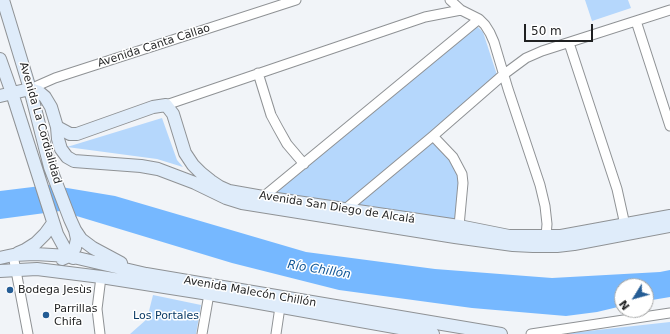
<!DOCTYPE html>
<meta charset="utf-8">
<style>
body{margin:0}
#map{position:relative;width:670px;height:334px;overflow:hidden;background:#f1f4f8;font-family:"DejaVu Sans",sans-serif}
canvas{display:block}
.north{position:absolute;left:614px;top:278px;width:40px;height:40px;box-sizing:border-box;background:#fff;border:1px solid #a5a6a6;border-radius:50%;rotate:233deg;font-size:11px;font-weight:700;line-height:16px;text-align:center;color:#1f2021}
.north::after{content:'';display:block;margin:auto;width:14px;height:18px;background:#255d95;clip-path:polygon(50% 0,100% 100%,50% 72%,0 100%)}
.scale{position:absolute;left:524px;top:24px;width:69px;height:18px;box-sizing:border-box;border:2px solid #1f2021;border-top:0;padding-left:5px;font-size:12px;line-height:14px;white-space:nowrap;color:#1f2021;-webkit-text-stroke:3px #fff;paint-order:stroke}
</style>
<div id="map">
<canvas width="670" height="334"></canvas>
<div class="north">N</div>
<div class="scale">50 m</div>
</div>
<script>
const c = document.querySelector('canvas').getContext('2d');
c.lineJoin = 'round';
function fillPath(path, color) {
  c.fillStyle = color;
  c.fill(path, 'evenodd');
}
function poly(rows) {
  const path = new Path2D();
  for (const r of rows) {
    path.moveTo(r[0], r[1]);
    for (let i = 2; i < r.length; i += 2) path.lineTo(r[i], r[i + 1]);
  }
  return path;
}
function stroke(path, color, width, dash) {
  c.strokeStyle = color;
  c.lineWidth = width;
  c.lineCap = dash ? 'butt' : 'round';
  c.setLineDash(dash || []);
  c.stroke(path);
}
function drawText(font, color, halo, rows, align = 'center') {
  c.font = font + ' "DejaVu Sans",sans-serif';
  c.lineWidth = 3;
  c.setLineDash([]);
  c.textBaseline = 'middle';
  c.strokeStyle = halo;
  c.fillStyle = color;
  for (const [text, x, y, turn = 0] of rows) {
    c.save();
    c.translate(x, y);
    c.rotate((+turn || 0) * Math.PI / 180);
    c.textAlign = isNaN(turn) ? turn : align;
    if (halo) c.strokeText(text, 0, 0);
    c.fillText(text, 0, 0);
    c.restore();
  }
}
fillPath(poly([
 [585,0,628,0,631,8,592,21],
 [477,26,483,32,497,75,344,206,274,194],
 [162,118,177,160,183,167,157,159,67,147],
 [433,140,455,166,460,182,456,222,353,207],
 [153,295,201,305,196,334,130,334,147,319],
 [670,322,670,334,561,334]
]), '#b5d7fc');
fillPath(poly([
 [49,185,115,196,306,252,435,269,552,278,660,272,670,270,670,297,646,301,646,286,622,286,622,306,597,312,566,316,472,308,339,290,232,263,60,211,0,219,0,191]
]), '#76b8ff');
const street = poly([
 [450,0,461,10,479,19,485,25,490,33,494,42,508,89,540,185,545,206,547,224,546,236],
 [636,21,670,126],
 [569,43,617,189,625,225],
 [258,73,271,115,278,128,287,144,304,164],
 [30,89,55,78,296,0],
 [166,105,425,17,461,10],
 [433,136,453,157,462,174,463,183,459,226],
 [263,197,479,19],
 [343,211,433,136,503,75,526,58,542,51,670,10],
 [13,255,28,334],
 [100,334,97,309,101,277],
 [202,334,209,294],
 [276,334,280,307],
 [531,334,670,313]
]);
const secondary = poly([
 [3,0,30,89,50,167,70,219,75,230,77,239,75,248,69,256,62,259],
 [0,59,12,93,57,234,69,256,73,258],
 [30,89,39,92,45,97,51,107,57,127,58,139,61,149,67,157,74,161,141,166,158,169,195,183,226,198,242,203,455,237,513,245,533,246,557,246,574,244,670,226],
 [0,96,30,89],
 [57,127,70,134,77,134,153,107,166,105,173,114,185,153,193,165,201,173,211,181,220,187,229,191,263,197,459,226,509,236,561,236,670,216],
 [75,230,81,239,93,248,121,263],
 [18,253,25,250,36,243,45,234,53,223],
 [0,258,13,255,35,254,69,256,146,274,501,334],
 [0,271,37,269,101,277,209,294,433,334]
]);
stroke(street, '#8f9295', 11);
stroke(secondary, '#8f9295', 14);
stroke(street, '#fff', 9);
stroke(secondary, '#dfecfa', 12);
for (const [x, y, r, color] of [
 [10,290,4,"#255d95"],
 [46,315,4,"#255d95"]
]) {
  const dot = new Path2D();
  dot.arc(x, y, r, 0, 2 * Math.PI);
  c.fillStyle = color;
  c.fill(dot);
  stroke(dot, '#fff', 1.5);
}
drawText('11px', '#1f2021', '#fff', [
 ["Avenida Canta Callao",154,46,-18],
 ["Avenida La Cordialidad",40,123,74],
 ["Avenida San Diego de Alcalá",337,208,9],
 ["Avenida Malecón Chillón",250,292,10]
]);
drawText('11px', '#1f2021', '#fff', [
 ["Bodega Jesùs",18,290],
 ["Parrillas",54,309],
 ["Chifa",54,322]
], 'left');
drawText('11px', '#0a3a66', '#fff', [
 ["Los Portales",166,316]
]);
drawText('italic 12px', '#135898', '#fff', [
 ["Río Chillón",319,270,9]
]);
</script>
